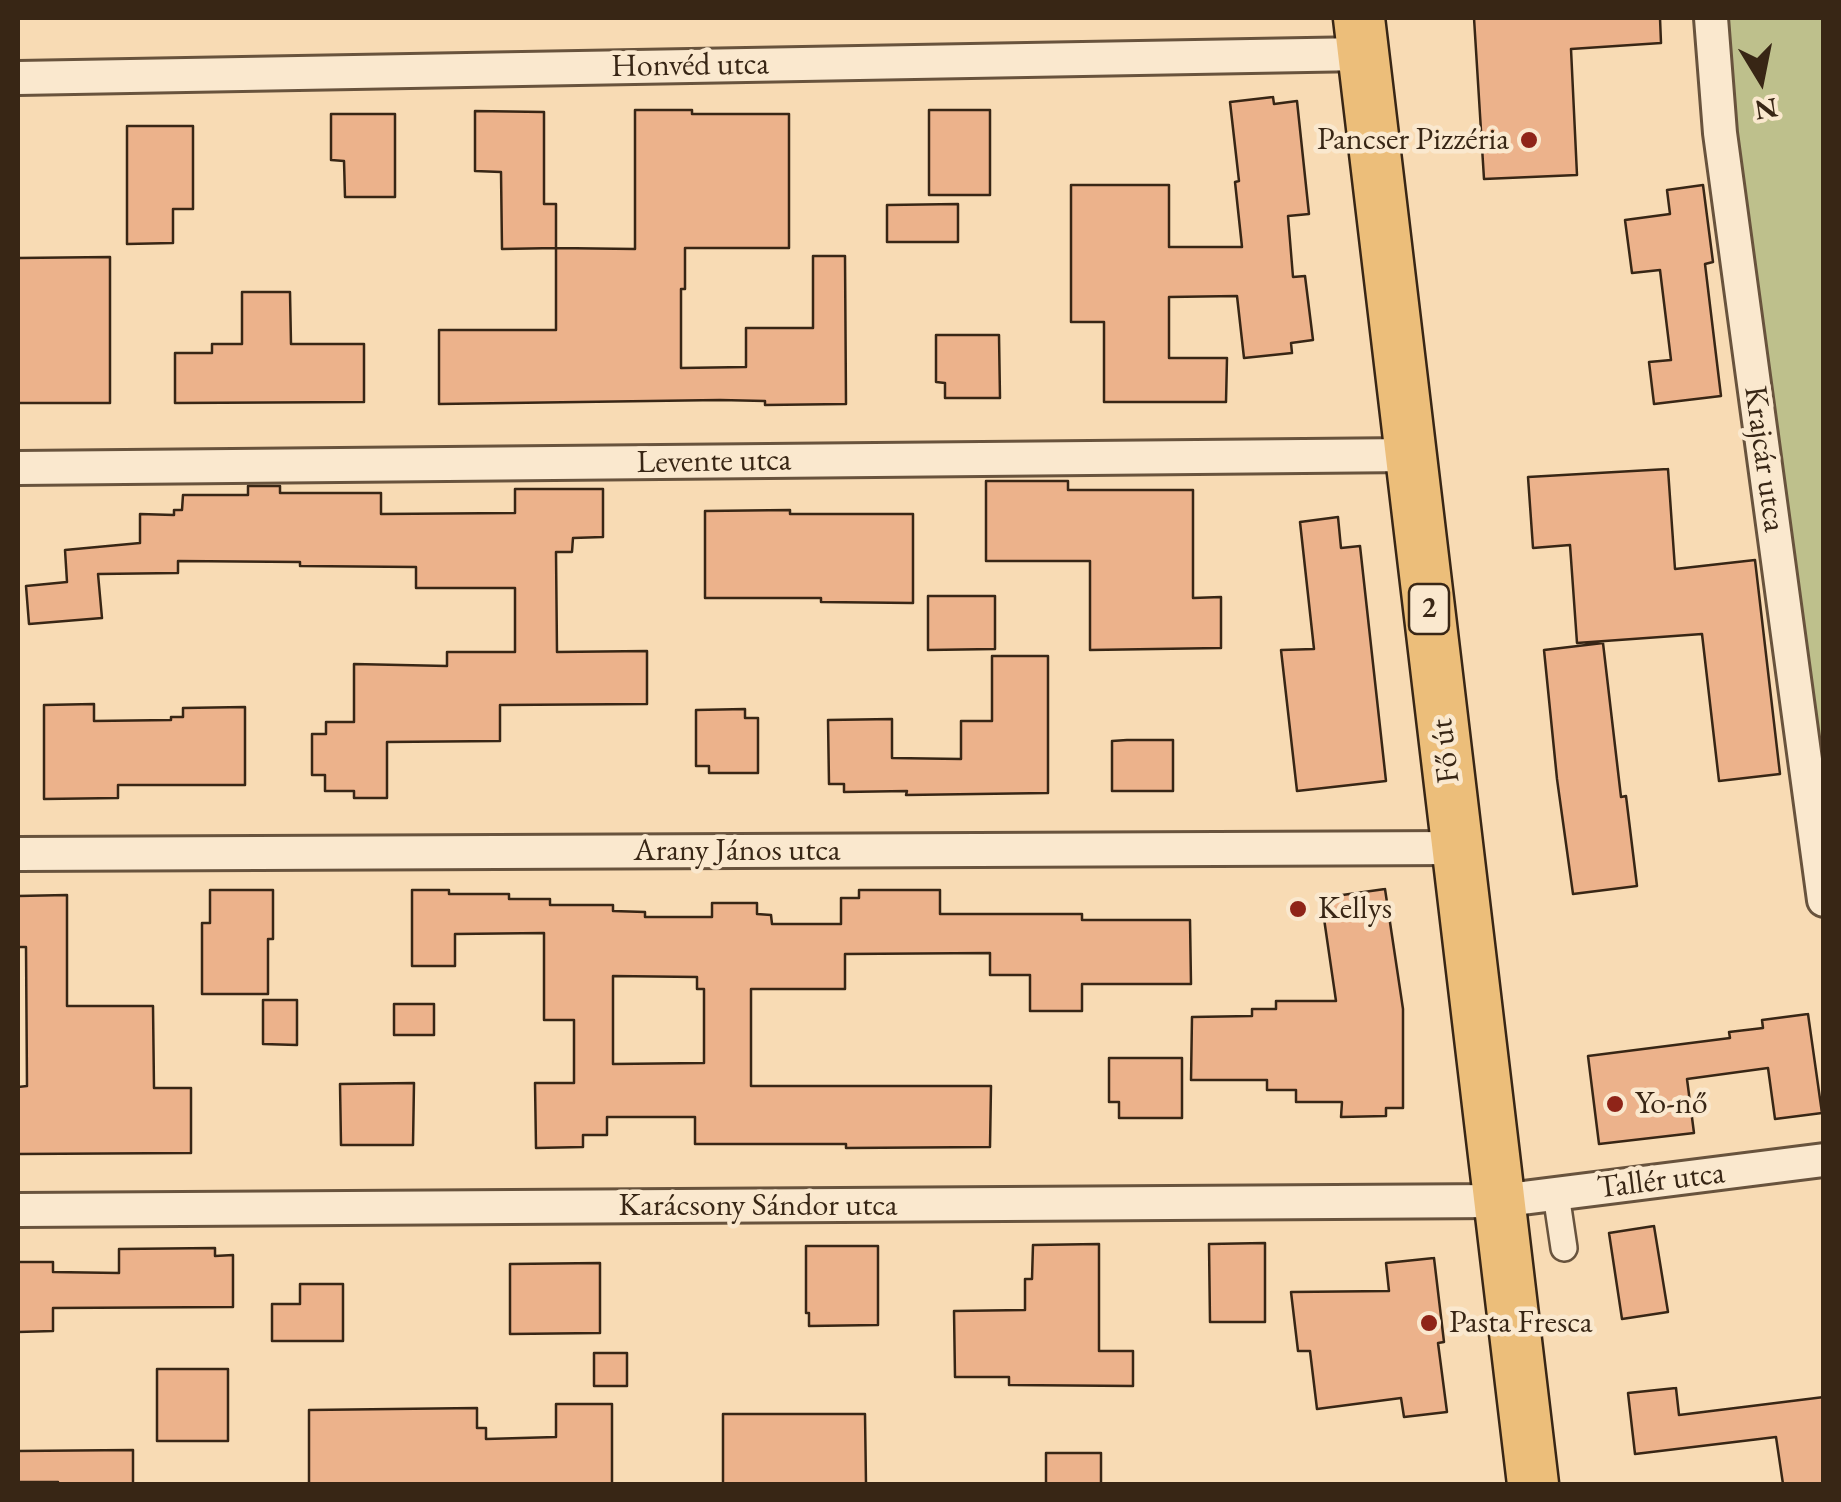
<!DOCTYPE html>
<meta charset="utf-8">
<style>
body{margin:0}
#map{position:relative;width:1841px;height:1502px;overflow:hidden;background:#f8dbb4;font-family:"EB Garamond",serif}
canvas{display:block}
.frame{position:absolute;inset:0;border:20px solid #382615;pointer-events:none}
.north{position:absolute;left:1711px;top:30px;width:100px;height:100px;-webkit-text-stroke:8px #fae8ce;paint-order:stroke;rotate:170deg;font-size:28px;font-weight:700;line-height:40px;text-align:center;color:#382615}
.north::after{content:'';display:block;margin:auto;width:35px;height:45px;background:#382615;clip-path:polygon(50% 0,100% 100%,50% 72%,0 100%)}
</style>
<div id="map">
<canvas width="1841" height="1502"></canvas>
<div class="frame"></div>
<div class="north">N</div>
</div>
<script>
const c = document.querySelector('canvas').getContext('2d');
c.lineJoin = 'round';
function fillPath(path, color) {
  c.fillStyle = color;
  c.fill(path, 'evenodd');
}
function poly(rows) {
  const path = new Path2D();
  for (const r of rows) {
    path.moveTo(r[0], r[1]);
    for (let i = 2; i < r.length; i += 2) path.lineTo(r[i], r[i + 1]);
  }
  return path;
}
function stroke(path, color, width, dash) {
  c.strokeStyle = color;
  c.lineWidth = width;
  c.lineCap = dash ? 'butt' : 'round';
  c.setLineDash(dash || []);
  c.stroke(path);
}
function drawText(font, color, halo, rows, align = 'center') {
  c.font = font + ' "EB Garamond",serif';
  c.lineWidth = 9;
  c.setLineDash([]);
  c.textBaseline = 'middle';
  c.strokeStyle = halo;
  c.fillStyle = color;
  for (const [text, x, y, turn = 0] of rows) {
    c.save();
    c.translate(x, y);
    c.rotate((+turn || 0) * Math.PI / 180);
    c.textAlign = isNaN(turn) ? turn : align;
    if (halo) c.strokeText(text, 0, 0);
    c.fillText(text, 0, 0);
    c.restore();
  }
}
fillPath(poly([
 [1711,18,1823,18,1823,900]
]), '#bec08c');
const building = poly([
 [1474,18,1660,18,1661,43,1571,49,1577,175,1484,179,1474,18],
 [1273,97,1274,104,1297,101,1309,214,1288,216,1293,277,1305,276,1313,340,1291,343,1292,353,1244,358,1237,296,1169,297,1169,358,1227,358,1226,402,1104,402,1104,322,1071,322,1071,185,1169,185,1169,247,1242,247,1235,182,1239,181,1230,102,1273,97],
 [635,110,692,110,692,114,789,114,789,248,685,248,685,289,681,289,681,368,746,367,746,328,813,328,813,256,845,256,846,404,765,405,765,401,720,400,439,404,439,330,556,330,556,248,502,249,501,172,475,171,475,111,544,112,544,204,556,204,556,248,635,249,635,110],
 [929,110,990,110,990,195,929,195,929,110],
 [331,114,395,114,395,197,345,197,344,161,331,160,331,114],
 [127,126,193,126,193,209,173,209,173,243,127,244,127,126],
 [1703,185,1713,262,1705,264,1721,396,1654,404,1649,362,1671,360,1660,270,1632,273,1625,220,1670,214,1667,190,1703,185],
 [958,204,958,242,887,242,887,205,958,204],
 [110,257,110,403,18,403,18,258,110,257],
 [242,292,290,292,291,344,364,344,364,402,175,403,175,353,212,353,212,344,242,344,242,292],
 [936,335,999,335,1000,398,945,398,945,383,936,382,936,335],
 [1668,469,1675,569,1755,560,1780,774,1719,781,1702,634,1577,643,1570,545,1533,548,1528,477,1668,469],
 [986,481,1068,481,1068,490,1193,490,1193,598,1221,597,1221,648,1090,650,1090,561,986,561,986,481],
 [248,486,280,486,280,493,381,493,381,514,515,513,515,489,603,489,603,537,573,538,572,552,556,552,557,652,647,651,647,704,500,705,500,741,387,742,387,798,354,798,354,791,325,791,325,775,312,775,312,734,326,734,326,722,354,722,354,664,447,666,447,652,515,652,515,588,416,588,416,567,300,566,300,562,178,561,178,573,98,574,102,618,29,624,26,586,67,582,65,550,140,543,140,514,174,515,174,510,182,510,183,495,248,495,248,486],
 [790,510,790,514,913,514,913,603,821,602,821,598,705,598,705,511,790,510],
 [1338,517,1341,548,1360,546,1386,781,1297,791,1281,650,1314,649,1300,522,1338,517],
 [928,596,995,596,995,649,928,650,928,596],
 [1603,643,1621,797,1626,796,1637,886,1573,894,1557,779,1544,650,1603,643],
 [992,656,1048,656,1048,793,906,795,907,791,844,792,844,784,829,784,828,720,892,719,892,758,961,759,961,721,992,721,992,656],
 [94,704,94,721,171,720,171,717,183,717,183,708,245,707,245,785,118,785,118,798,44,799,44,705,94,704],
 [745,709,745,718,758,718,758,773,709,773,709,766,696,766,696,710,745,709],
 [1127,740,1173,740,1173,791,1112,791,1112,741,1127,740],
 [1385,889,1403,1009,1403,1108,1386,1108,1386,1116,1341,1117,1342,1102,1296,1102,1296,1090,1267,1090,1267,1080,1191,1080,1192,1017,1252,1016,1252,1009,1276,1009,1276,1001,1336,1001,1321,898,1385,889],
 [210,890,273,890,273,939,268,939,268,994,202,994,202,923,210,923,210,890],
 [412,890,449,890,449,894,509,894,509,899,550,899,550,905,613,905,613,911,645,912,645,917,712,917,712,903,757,903,757,914,771,915,772,924,841,924,841,898,859,898,859,890,940,890,940,914,1082,914,1082,920,1190,920,1191,984,1082,984,1082,1011,1030,1011,1030,975,990,975,990,953,845,954,845,989,751,989,751,1086,991,1086,990,1147,846,1148,846,1144,695,1144,695,1117,607,1117,607,1135,583,1135,583,1147,536,1148,535,1083,574,1083,574,1020,544,1020,544,933,455,934,455,966,412,966,412,890],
 [613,976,697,977,697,989,704,989,704,1063,613,1064,613,976],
 [67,895,67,1006,153,1006,154,1088,191,1088,191,1153,18,1154,18,1087,27,1086,26,947,18,947,18,896,67,895],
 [263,1000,297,1000,297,1045,263,1044,263,1000],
 [394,1004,434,1004,434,1035,394,1035,394,1004],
 [1808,1014,1822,1113,1775,1119,1768,1068,1687,1079,1694,1133,1599,1144,1588,1056,1730,1038,1729,1032,1763,1028,1762,1020,1808,1014],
 [1109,1058,1182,1058,1182,1118,1119,1118,1119,1102,1109,1102,1109,1058],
 [414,1083,413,1145,341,1145,340,1084,414,1083],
 [1654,1226,1668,1312,1622,1319,1609,1233,1654,1226],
 [1265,1243,1265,1322,1210,1322,1209,1244,1265,1243],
 [1099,1244,1099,1351,1133,1351,1133,1386,1009,1385,1009,1377,955,1377,954,1311,1025,1310,1025,1279,1032,1279,1033,1245,1099,1244],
 [806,1246,878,1246,878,1325,809,1326,809,1313,806,1313,806,1246],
 [215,1248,215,1256,233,1255,233,1307,53,1308,53,1331,18,1332,18,1262,53,1262,53,1272,119,1273,119,1249,215,1248],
 [1434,1258,1444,1342,1438,1343,1447,1412,1404,1417,1401,1398,1317,1409,1310,1351,1298,1351,1291,1292,1389,1291,1386,1263,1434,1258],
 [600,1263,600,1333,510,1334,510,1264,600,1263],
 [300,1284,343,1284,343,1341,272,1341,272,1304,300,1304,300,1284],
 [594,1353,627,1353,627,1386,594,1386,594,1353],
 [157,1369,228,1369,228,1441,157,1441,157,1369],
 [1676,1388,1679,1415,1824,1397,1824,1484,1783,1484,1776,1437,1635,1454,1628,1393,1676,1388],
 [556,1404,612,1404,612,1484,309,1484,309,1410,477,1408,477,1428,486,1428,486,1439,556,1437,556,1404],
 [723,1414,865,1414,866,1484,723,1484,723,1414],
 [133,1450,133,1484,58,1484,58,1482,18,1482,18,1451,133,1450],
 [1046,1453,1101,1453,1101,1484,1046,1484,1046,1453]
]);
fillPath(building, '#ecb28b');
stroke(building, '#382615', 2.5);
const pedestrian = poly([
 [1556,1194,1564,1248]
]);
const minor = poly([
 [1711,18,1720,133,1824,900],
 [18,78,1363,54],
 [18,468,1411,455],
 [18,854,1457,848],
 [18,1210,1499,1201,1824,1160]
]);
const primary = poly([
 [1359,18,1533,1484]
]);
stroke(pedestrian, '#68533d', 30);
stroke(minor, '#68533d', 38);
stroke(primary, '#382615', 55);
stroke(pedestrian, '#fae8ce', 25);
stroke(minor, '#fae8ce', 32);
stroke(primary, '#ecbe7a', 50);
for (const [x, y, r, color] of [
 [1529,140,10,"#8f2418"],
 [1298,909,10,"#8f2418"],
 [1615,1104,10,"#8f2418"],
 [1429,1323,10,"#8f2418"]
]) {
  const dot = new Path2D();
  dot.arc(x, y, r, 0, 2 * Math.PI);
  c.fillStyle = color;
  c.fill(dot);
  stroke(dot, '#fae8ce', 4);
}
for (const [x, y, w] of [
 [1429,609,40]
]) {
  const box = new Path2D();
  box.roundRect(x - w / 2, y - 25, w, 50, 8);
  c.fillStyle = '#fae8ce';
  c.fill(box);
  stroke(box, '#382615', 2.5);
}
drawText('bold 30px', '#382615', null, [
 ["2",1429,609]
]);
drawText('32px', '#382615', '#fae8ce', [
 ["Honvéd utca",690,66,-1],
 ["Krajcár utca",1764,459,82],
 ["Levente utca",714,462,-1],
 ["Fő út",1446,751,-97],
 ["Arany János utca",737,851],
 ["Tallér utca",1661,1181,-7],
 ["Karácsony Sándor utca",758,1206]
]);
drawText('32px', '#382615', '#fae8ce', [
 ["Pancser Pizzéria",1509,140,"right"],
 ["Kellys",1318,909],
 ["Yo-nő",1635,1104],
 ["Pasta Fresca",1449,1323]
], 'left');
</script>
